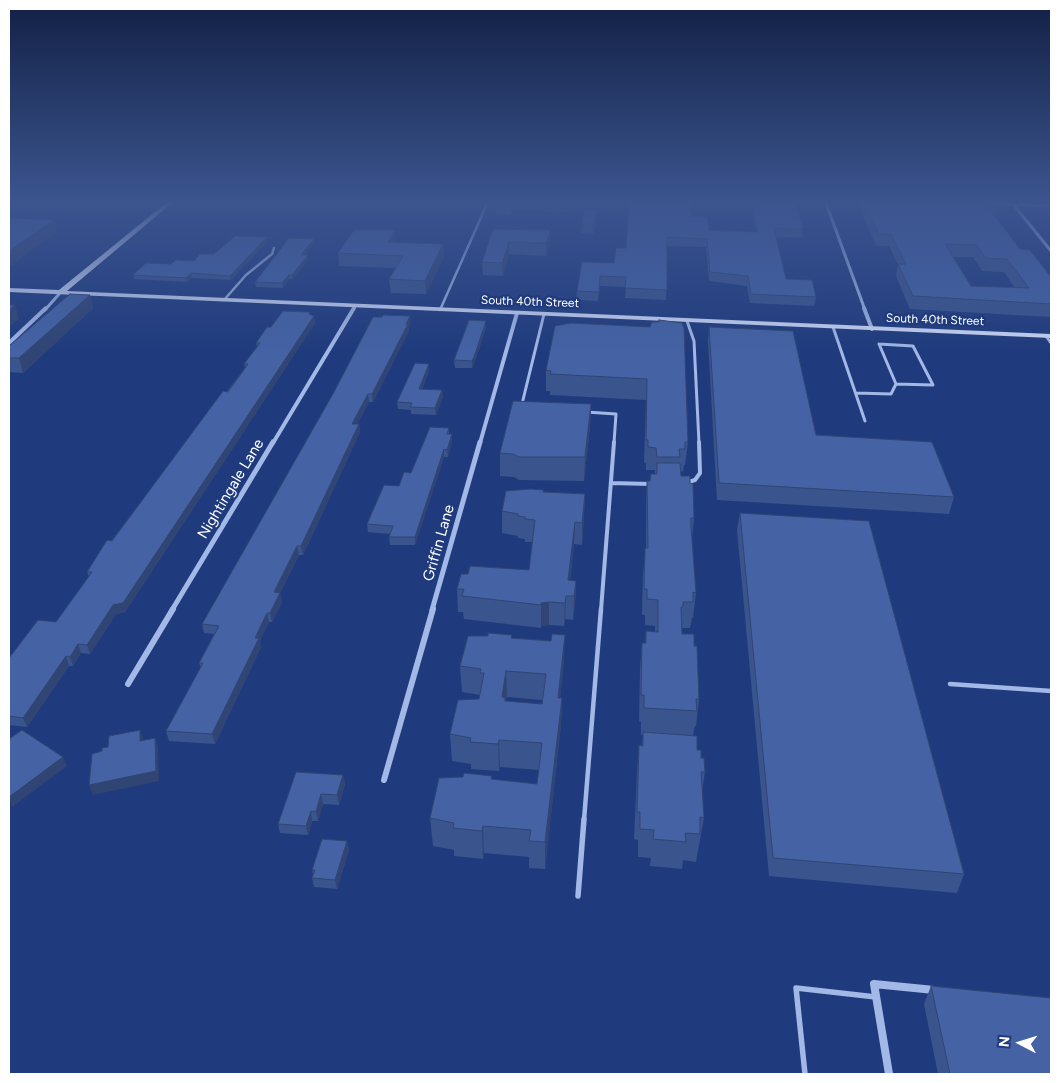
<!DOCTYPE html>
<style>
body{margin:0}
#map{position:relative;width:1060px;height:1083px;overflow:hidden;background:#203b7d;font-family:Figtree,sans-serif}
canvas{display:block}
.frame{position:absolute;inset:0;border:10px solid #fff;pointer-events:none}
.north{position:absolute;left:995px;top:1018px;width:50px;height:50px;-webkit-text-stroke:4px #203b7d;paint-order:stroke;rotate:275deg;font-size:14px;font-weight:700;line-height:20px;text-align:center;color:#fff}
.north::after{content:'';display:block;margin:auto;width:18px;height:22px;background:#fff;clip-path:polygon(50% 0,100% 100%,50% 72%,0 100%)}
</style>
<div id="map">
<canvas width="1060" height="1083"></canvas>
<div class="frame"></div>
<div class="north">N</div>
</div>
<script>
const c = document.querySelector('canvas').getContext('2d');
c.lineJoin = 'round';
function poly(rows) {
  const path = new Path2D();
  for (const r of rows) {
    path.moveTo(r[0], r[1]);
    for (let i = 2; i < r.length; i += 2) path.lineTo(r[i], r[i + 1]);
  }
  return path;
}
function stroke(path, color, width, dash) {
  c.strokeStyle = color;
  c.lineWidth = width;
  c.lineCap = dash ? 'butt' : 'round';
  c.setLineDash(dash || []);
  c.stroke(path);
}
function fillPath(path, color) {
  c.fillStyle = color;
  c.fill(path, 'evenodd');
}
function drawText(font, color, halo, rows, align = 'center') {
  c.font = font + ' Figtree,sans-serif';
  c.lineWidth = 4.5;
  c.setLineDash([]);
  c.textBaseline = 'middle';
  c.strokeStyle = halo;
  c.fillStyle = color;
  for (const [text, x, y, turn = 0] of rows) {
    c.save();
    c.translate(x, y);
    c.rotate((+turn || 0) * Math.PI / 180);
    c.textAlign = isNaN(turn) ? turn : align;
    if (halo) c.strokeText(text, 0, 0);
    c.fillText(text, 0, 0);
    c.restore();
  }
}
stroke(poly([
 [224,300,246,275,272,254,274,248],
 [440,310,487,204]
]), '#a2b8e7', 2.5);
stroke(poly([
 [687,321,694,341,699,443],
 [833,327,865,421],
 [1046,336,1051,343],
 [879,344,913,346,933,385,896,384,879,344],
 [856,393,891,394,896,384],
 [522,404,544,314],
 [586,412,616,414,614,443]
]), '#a2b8e7', 3);
stroke(poly([
 [611,483,651,484],
 [685,483,695,480,700,473,699,442],
 [601,610,614,442]
]), '#a2b8e7', 4);
stroke(poly([
 [950,684,1051,691],
 [584,820,601,609]
]), '#a2b8e7', 4.5);
stroke(poly([
 [578,896,584,819],
 [805,1074,796,988,876,997]
]), '#a2b8e7', 5.5);
stroke(poly([
 [826,203,865,310],
 [986,203,1051,206],
 [1013,204,1051,251],
 [45,310,60,293],
 [353,310,355,306]
]), '#a2b8e7', 3);
stroke(poly([
 [864,308,872,329],
 [9,343,46,308],
 [273,443,354,308],
 [480,443,517,313]
]), '#a2b8e7', 4);
stroke(poly([
 [172,610,273,442],
 [432,610,480,442]
]), '#a2b8e7', 5);
stroke(poly([
 [128,684,173,609],
 [384,780,433,609]
]), '#a2b8e7', 6);
stroke(poly([
 [889,1074,874,984,934,990]
]), '#a2b8e7', 8);
fillPath(poly([
 [166,203,172,203,67,291,1051,334,1051,338,9,292,9,288,59,290,166,203]
]), '#cdd9f6');
fillPath(poly([
 [65,203,98,203,91,208,66,207],
 [441,203,486,203,481,209,441,207],
 [488,203,568,203,566,212,512,210,511,215,496,214,496,209,488,209],
 [751,203,796,203,803,229,802,238,776,237,786,279,816,297,814,306,750,303,747,286,709,281,706,247,667,246,666,300,625,298,626,287,600,286,598,301,576,300,577,291,614,263,626,248,691,216,709,230,756,232],
 [857,203,991,203,997,210,995,216,1020,249,1051,277,1051,317,910,309,896,276,898,265,889,246,876,246],
 [953,257,973,257,982,271,1004,272,1015,288,971,286],
 [1045,203,1051,203,1051,212,1048,209,1050,203],
 [597,210,597,219,594,234,581,233,582,224],
 [493,229,550,243,546,256,509,254,503,276,483,275,482,262],
 [267,237,267,242,231,280,192,278,187,282,134,279,133,275,171,264,194,261],
 [314,239,314,243,305,255,308,259,293,279,289,279,283,288,256,287,255,282],
 [443,244,444,257,426,294,391,293,389,279,396,268,339,266,338,253],
 [90,295,93,308,23,373,9,372,9,346],
 [311,315,315,323,125,612,116,614,90,654,81,653,73,666,69,666,27,727,9,725,9,658,56,622,89,577,87,572,245,368,244,364,257,347,256,343,271,327],
 [410,323,409,326,409,331,373,402,369,402,357,424,359,424,360,432,303,555,299,555,280,593,282,602,272,622,269,622,260,640,261,647,215,744,169,741,166,731,201,668,199,663,214,634,204,633,202,624],
 [650,327,688,442,685,465,684,465,683,472,681,471,681,476,690,483,694,518,692,539,696,593,693,618,692,618,690,628,682,628,682,634,699,699,696,726,695,726,693,735,697,750,701,758,705,772,702,791,704,818,696,862,683,860,682,869,650,866,651,858,638,857,638,840,634,839,637,772,639,745,642,745,643,735,641,735,641,722,639,721,640,669,642,643,645,643,646,631,655,632,655,626,645,625,645,615,642,615,643,573,646,548,646,505,647,481,650,481,651,474,655,474,655,470,646,470,646,463,644,462,646,400,550,395,550,391,546,391,546,370],
 [709,327,816,435,954,497,949,514,717,500,708,341],
 [486,328,474,364,472,368,455,368,454,360],
 [429,371,422,389,442,390,443,397,436,415,411,414,411,410,398,409,397,402],
 [591,404,590,427,584,481,519,480,514,477,500,476,500,453],
 [449,428,449,434,452,442,448,457,444,457,415,545,390,545,389,537,390,534,368,532,367,524],
 [544,492,585,494,584,516,582,545,574,544,570,581,576,581,575,604,573,620,565,619,564,626,549,625,541,626,541,628,464,619,463,612,458,612,457,589,468,574,529,570,533,542,525,542,525,539,518,538,518,536,502,533,502,511],
 [740,513,964,874,957,893,769,876,737,530],
 [512,635,512,638,564,661,560,698,562,698,561,725,545,869,529,868,529,857,484,853,483,859,454,856,454,850,433,846,430,818,463,777,492,776,492,779,537,784,539,770,500,767,499,771,471,769,471,764,452,761,450,734,479,699,480,695,462,692,460,666,488,636],
 [507,697,542,700,542,704,506,701],
 [343,775,345,784,339,805,323,804,318,821,312,821,308,835,280,833,278,824],
 [347,841,349,850,337,889,314,887,312,878,313,874,312,870],
 [931,986,1051,1074,938,1074,924,1004]
]), '#3a548d');
fillPath(poly([
 [90,203,98,203,91,208],
 [481,203,486,203,481,209],
 [512,203,512,210,511,215,511,207],
 [567,203,568,203,566,212,566,205],
 [597,210,597,219,594,234,594,224],
 [54,220,57,232,9,267,9,251],
 [395,230,396,242,388,242],
 [551,230,550,243,546,256,546,243],
 [267,237,267,242,231,280,230,276],
 [314,239,314,243,302,259,301,255],
 [509,242,509,254,503,276,502,263],
 [443,244,444,257,426,294,425,281],
 [308,255,308,259,293,279,292,275],
 [191,273,192,278,187,282,186,278],
 [289,275,289,279,283,288,282,283],
 [90,295,93,308,23,373,19,358],
 [15,305,19,319,9,327,9,310],
 [314,316,315,323,125,612,116,614,90,654,87,645,113,605],
 [410,316,410,323,409,326,409,331,373,402,372,394],
 [486,321,486,328,474,364,472,368,472,361],
 [429,364,429,371,419,396,419,389],
 [442,390,443,397,436,415,435,408],
 [368,394,369,402,353,432,352,424],
 [591,404,590,427,584,481,585,457],
 [359,424,360,432,303,555,301,546],
 [452,434,452,442,448,457,447,450],
 [444,449,444,457,415,545,415,537],
 [585,494,584,516,582,545,582,523],
 [575,522,574,544,568,596,568,580],
 [297,546,299,555,280,593,282,602,272,622,270,613,274,592],
 [576,581,575,604,573,620,574,596],
 [566,596,565,619,564,626,565,603],
 [549,602,549,625,541,626,541,628,541,603],
 [267,613,269,622,260,640,261,647,215,744,212,734,255,638],
 [565,635,564,661,557,724,558,698],
 [78,644,81,653,73,666,70,657],
 [66,656,69,666,27,727,23,718],
 [506,671,507,697,506,704,502,697],
 [562,698,561,725,545,869,545,842],
 [140,730,143,739,143,750,140,741],
 [155,738,158,747,159,781,93,795,89,785],
 [499,740,500,767,499,771,498,744],
 [63,757,67,766,12,807,9,800,9,797],
 [343,775,345,784,339,805,337,795],
 [321,794,323,804,318,821,316,812],
 [311,811,312,821,308,835,306,826],
 [483,826,484,853,483,859,482,831],
 [347,841,349,850,337,889,335,880]
]), '#304573');
const building = poly([
 [498,203,567,203,566,205,512,203,511,207,496,207,498,203],
 [629,203,691,203,691,216,707,217,709,230,758,232,753,203,796,203,803,229,774,228,786,279,812,280,816,297,751,294,748,276,710,272,707,239,667,237,667,290,625,288,626,277,600,276,599,292,577,291,582,262,614,263,616,248,626,248,629,203],
 [864,203,991,203,997,210,990,210,1020,249,1030,250,1051,277,1051,304,913,296,898,264,906,264,891,234,879,234,864,203],
 [945,244,977,245,985,258,1007,259,1029,288,971,286,945,244],
 [584,209,597,210,594,224,582,224,584,209],
 [9,218,54,220,9,251,9,218],
 [493,229,551,230,546,243,509,242,502,263,482,262,493,229],
 [354,230,395,230,388,242,443,244,425,281,389,279,403,256,338,253,354,230],
 [235,236,267,237,230,276,191,273,186,278,133,275,146,263,171,264,176,260,194,261,200,254,214,254,235,236],
 [289,238,314,239,301,255,308,255,292,275,289,275,282,283,255,282,289,238],
 [70,294,90,295,19,358,9,358,9,346,70,294],
 [9,305,15,305,9,310,9,305],
 [283,311,310,312,309,314,314,316,123,603,113,605,87,645,78,644,70,657,66,656,23,718,9,716,9,658,38,620,56,622,92,572,87,572,107,540,112,541,223,391,228,392,248,364,244,364,260,343,256,343,267,327,271,327,283,311],
 [383,315,410,316,406,324,408,324,372,394,368,394,352,424,359,424,301,546,297,546,274,592,280,593,270,613,267,613,255,638,259,638,212,734,166,731,203,663,199,663,219,626,202,624,334,392,373,317,382,317,383,315],
 [469,320,486,321,474,357,472,361,454,360,469,320],
 [659,320,682,323,684,328,688,442,685,442,685,449,679,449,680,457,657,457,656,448,648,447,648,440,646,440,647,379,550,374,551,371,546,370,555,326,571,323,650,327,652,322,659,322,659,320],
 [709,327,793,331,816,435,932,442,954,497,719,483,709,327],
 [415,363,429,364,419,389,442,390,435,408,410,407,412,403,397,402,415,363],
 [513,401,591,404,585,457,519,457,513,454,500,453,513,401],
 [430,427,449,428,447,434,452,434,447,450,444,449,415,537,389,537,393,526,367,524,384,485,399,486,404,472,411,473,430,427],
 [657,463,680,463,681,476,690,476,690,483,693,484,694,518,691,518,691,526,696,593,693,592,693,602,683,602,683,607,681,607,682,634,694,634,694,646,697,646,699,699,696,699,697,711,644,708,644,695,641,695,642,643,646,643,646,631,658,632,658,600,647,599,647,589,644,589,645,548,648,548,647,481,650,481,651,474,657,474,657,463],
 [530,489,544,490,543,492,585,494,582,523,575,522,568,580,576,581,574,596,566,596,565,603,549,602,541,603,541,605,462,596,464,589,457,589,461,574,468,574,470,566,529,570,535,520,525,519,525,517,518,516,518,514,502,511,506,491,530,489],
 [740,513,869,521,964,874,773,858,740,513],
 [488,633,512,635,511,638,551,641,552,634,565,635,558,698,562,698,545,842,529,841,531,830,483,826,482,831,453,828,454,823,430,818,439,778,463,777,464,773,492,776,491,779,537,784,542,743,499,740,498,744,470,742,471,738,450,734,458,700,479,699,484,673,480,673,481,669,460,666,468,636,488,636,488,633],
 [506,671,546,674,542,704,505,701,505,698,502,697,506,671],
 [22,730,63,757,9,797,9,739,22,730],
 [140,730,140,741,155,738,156,771,89,785,92,754,102,751,102,748,108,747,109,736,140,730],
 [643,732,697,736,697,750,701,750,701,758,704,758,705,772,701,772,704,818,700,817,700,834,685,833,686,842,653,839,654,830,640,829,640,812,637,812,639,745,643,746,643,732],
 [296,772,343,775,337,795,321,794,316,812,311,811,306,826,278,824,296,772],
 [322,839,347,841,335,880,312,878,315,870,312,870,322,839],
 [931,986,1051,998,1051,1074,950,1074,931,986]
]);
fillPath(building, '#4462a4');
stroke(building, '#304573', 1);
const sky = c.createLinearGradient(0, 0, 0, 354);
sky.addColorStop(0, '#122045');
sky.addColorStop(0.57, '#3c558f');
sky.addColorStop(1, '#3c558f00');
c.fillStyle = sky;
c.fillRect(0, 0, 1060, 354);
drawText('12px', '#fff', '#203b7d', [
 ["South 40th Street",530,302,2],
 ["South 40th Street",935,320,2]
]);
drawText('15px', '#fff', '#203b7d', [
 ["Nightingale Lane",231,489,-59],
 ["Griffin Lane",439,543,-74]
]);
</script>
